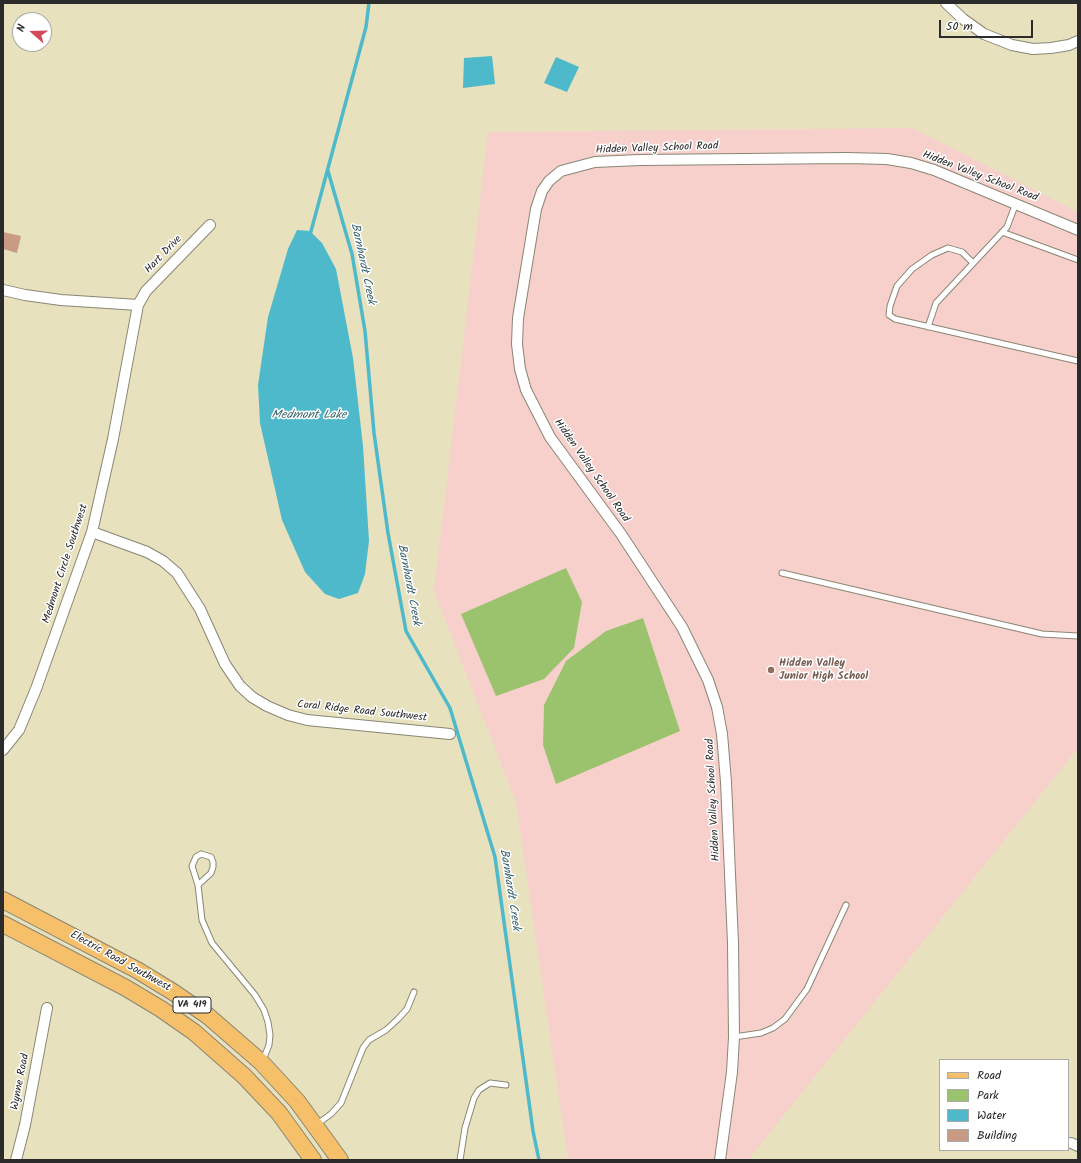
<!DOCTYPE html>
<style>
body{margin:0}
#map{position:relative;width:1081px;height:1163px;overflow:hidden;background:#e7e1be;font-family:Kalam,sans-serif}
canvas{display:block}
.frame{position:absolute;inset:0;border:4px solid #2b2b2b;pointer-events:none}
.legend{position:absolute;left:939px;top:1059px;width:130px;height:92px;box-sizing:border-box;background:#fff;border:1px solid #aaa;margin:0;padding:5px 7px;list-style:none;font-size:12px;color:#2b2b2b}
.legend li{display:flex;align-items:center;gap:8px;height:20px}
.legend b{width:20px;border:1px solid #aaa}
.north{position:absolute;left:12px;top:12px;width:40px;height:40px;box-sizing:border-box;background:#fff;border:1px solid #aaa;border-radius:50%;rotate:290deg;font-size:11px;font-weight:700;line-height:16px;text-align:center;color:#2b2b2b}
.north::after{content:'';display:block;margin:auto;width:14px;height:18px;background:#d1495b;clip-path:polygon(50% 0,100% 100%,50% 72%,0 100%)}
.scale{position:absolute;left:939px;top:20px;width:94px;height:18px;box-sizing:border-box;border:2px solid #2b2b2b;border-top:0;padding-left:5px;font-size:12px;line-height:14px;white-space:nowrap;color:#2b2b2b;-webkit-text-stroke:3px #fff;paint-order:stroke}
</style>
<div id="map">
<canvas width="1081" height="1163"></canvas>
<div class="frame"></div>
<ul class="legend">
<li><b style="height:5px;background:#f6c06b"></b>Road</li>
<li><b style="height:11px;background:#9bc36e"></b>Park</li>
<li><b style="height:11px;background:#4eb9ca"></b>Water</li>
<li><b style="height:11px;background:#c99b85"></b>Building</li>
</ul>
<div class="north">N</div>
<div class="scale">50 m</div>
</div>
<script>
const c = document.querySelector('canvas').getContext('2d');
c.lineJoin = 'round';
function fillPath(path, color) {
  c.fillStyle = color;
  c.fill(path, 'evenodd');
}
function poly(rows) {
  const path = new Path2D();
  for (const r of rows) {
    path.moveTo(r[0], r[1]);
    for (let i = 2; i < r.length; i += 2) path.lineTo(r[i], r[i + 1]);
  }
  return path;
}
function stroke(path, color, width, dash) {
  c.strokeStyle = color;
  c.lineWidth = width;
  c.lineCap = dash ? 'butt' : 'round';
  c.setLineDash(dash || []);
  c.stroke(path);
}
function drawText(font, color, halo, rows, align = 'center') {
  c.font = font + ' Kalam,sans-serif';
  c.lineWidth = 3;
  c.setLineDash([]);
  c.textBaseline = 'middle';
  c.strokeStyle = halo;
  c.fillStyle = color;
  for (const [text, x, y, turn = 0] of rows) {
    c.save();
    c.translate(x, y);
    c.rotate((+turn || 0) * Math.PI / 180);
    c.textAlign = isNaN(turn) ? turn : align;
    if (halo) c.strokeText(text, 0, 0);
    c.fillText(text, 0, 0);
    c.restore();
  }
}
fillPath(poly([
 [912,128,1078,212,1078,748,748,1160,568,1160,516,802,434,591,488,132]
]), '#f7d0cc');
fillPath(poly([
 [566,568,582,602,574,648,544,679,496,696,461,614],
 [643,618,680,731,556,784,543,745,544,705,566,661,606,631]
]), '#9bc36e');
fillPath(poly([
 [492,56,495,84,463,88,464,58],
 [556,57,579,67,567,92,544,83],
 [297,230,310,231,322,243,336,269,353,358,363,446,369,541,365,574,358,593,339,599,325,594,305,572,282,520,260,423,258,385,268,317,288,249]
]), '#4eb9ca');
stroke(poly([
 [328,171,352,254,365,331,374,433,388,533,406,631,450,708,495,857,533,1131,539,1160],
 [310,235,366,27,369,3]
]), '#4eb9ca', 3.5);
fillPath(poly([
 [3,232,21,236,17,253,3,249]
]), '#c99b85');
const service = poly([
 [1002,232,1078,260],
 [973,263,962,252,948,248,932,255,912,269,897,286,890,306,889,315,895,319,1078,361],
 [928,327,936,303,1007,227,1016,203],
 [782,573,1042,634,1078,636],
 [201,854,211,857,213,862,213,867,211,873,198,885,192,866,196,857,201,854],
 [198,885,202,920,212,943,255,995,264,1010,268,1022,270,1035,269,1045,263,1060],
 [734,1037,761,1033,773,1028,785,1019,807,989,846,905],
 [317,1124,331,1114,341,1103,363,1048,369,1040,386,1030,398,1019,407,1009,414,992],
 [460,1160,465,1128,474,1098,479,1090,490,1083,506,1085]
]);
const minor = poly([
 [946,3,963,19,984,34,1012,45,1033,49,1051,48,1069,45,1078,41],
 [3,290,25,295,61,300,138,305],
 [92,532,147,552,163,561,177,573,200,609,225,664,240,686,252,697,267,706,288,715,307,720,450,734],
 [3,750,19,730,36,689,92,532,113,439,138,305,146,291,210,225],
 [1071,1143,1078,1146],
 [16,1160,25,1125,47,1008],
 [720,1160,732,1072,734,1037,733,943,726,782,722,734,717,707,708,680,682,627,621,534,550,437,526,390,520,369,517,344,518,318,536,209,542,191,549,181,561,171,595,162,640,160,847,158,887,159,911,163,934,170,1078,230]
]);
const primary = poly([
 [3,900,137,970,173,992,208,1016,261,1062,297,1101,340,1160],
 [3,924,126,988,161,1009,194,1032,244,1076,279,1113,313,1160]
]);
stroke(service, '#898674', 7);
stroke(minor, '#898674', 12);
stroke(primary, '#898674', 18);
stroke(service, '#fff', 5);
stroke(minor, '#fff', 10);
stroke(primary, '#f6c06b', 16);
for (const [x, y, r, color] of [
 [771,670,4,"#8d6e63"]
]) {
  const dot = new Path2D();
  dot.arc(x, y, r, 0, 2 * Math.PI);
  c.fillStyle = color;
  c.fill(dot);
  stroke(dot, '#fff', 1.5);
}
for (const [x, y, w] of [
 [192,1005,38]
]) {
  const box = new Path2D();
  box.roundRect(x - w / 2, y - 8, w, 16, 3);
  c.fillStyle = '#fff';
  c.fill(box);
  stroke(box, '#2b2b2b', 1);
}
drawText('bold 10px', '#2b2b2b', null, [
 ["VA 419",192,1005]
]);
drawText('11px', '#2b2b2b', '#fff', [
 ["Hidden Valley School Road",657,149,-2],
 ["Hidden Valley School Road",980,177,21],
 ["Hart Drive",164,255,-46],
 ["Hidden Valley School Road",591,471,55],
 ["Medmont Circle Southwest",66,564,-72],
 ["Coral Ridge Road Southwest",362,712,6],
 ["Hidden Valley School Road",714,800,-93],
 ["Electric Road Southwest",120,962,29],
 ["Wynne Road",21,1082,-79]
]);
drawText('bold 11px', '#785e54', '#fff', [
 ["Hidden Valley",779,664],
 ["Junior High School",779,677]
], 'left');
drawText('italic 12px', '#39646b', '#fff', [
 ["Barnhardt Creek",362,264,78],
 ["Medmont Lake",309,416],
 ["Barnhardt Creek",408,585,79],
 ["Barnhardt Creek",509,890,81]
]);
</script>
